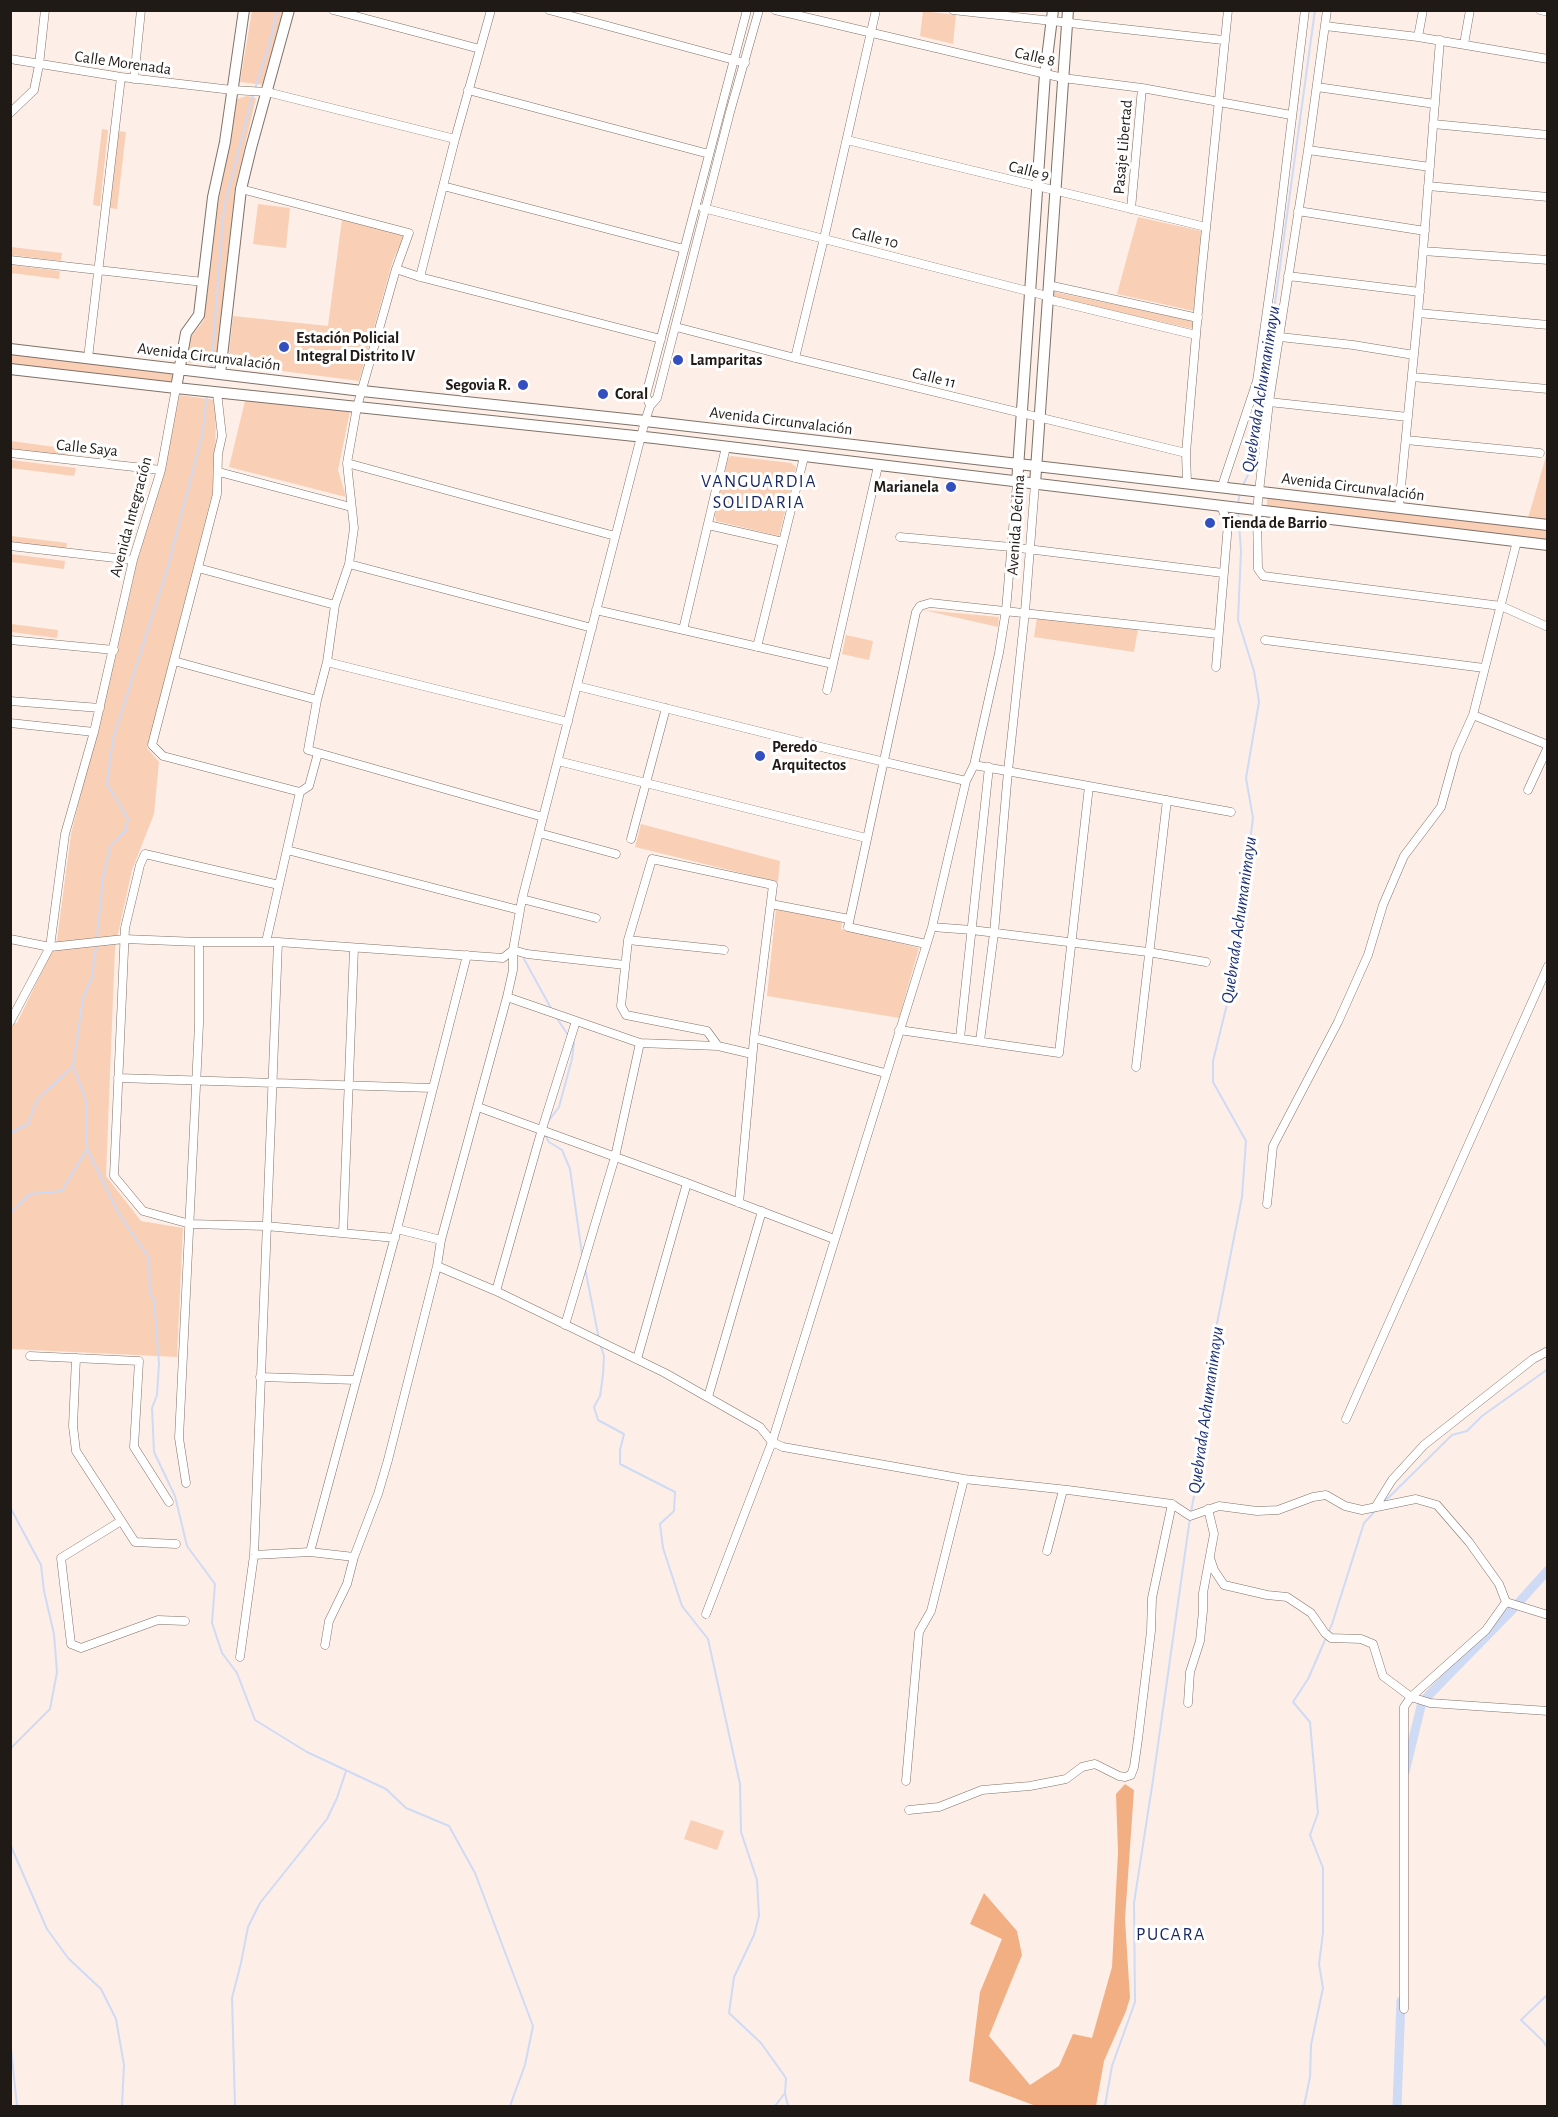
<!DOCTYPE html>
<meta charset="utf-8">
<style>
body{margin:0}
#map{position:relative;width:1558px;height:2117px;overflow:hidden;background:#fdefe7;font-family:"Alegreya Sans",sans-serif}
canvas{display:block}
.frame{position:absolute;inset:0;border:12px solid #201a16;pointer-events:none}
</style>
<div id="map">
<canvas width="1558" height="2117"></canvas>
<div class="frame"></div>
</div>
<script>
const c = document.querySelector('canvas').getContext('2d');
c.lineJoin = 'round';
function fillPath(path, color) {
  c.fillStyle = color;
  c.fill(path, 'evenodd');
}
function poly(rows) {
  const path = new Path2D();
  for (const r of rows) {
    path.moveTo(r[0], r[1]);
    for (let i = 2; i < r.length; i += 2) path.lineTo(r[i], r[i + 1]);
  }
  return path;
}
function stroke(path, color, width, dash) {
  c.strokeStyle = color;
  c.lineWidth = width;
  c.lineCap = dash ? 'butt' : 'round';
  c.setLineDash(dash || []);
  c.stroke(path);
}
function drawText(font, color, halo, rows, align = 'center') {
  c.font = font + ' "Alegreya Sans",sans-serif';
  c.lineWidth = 6;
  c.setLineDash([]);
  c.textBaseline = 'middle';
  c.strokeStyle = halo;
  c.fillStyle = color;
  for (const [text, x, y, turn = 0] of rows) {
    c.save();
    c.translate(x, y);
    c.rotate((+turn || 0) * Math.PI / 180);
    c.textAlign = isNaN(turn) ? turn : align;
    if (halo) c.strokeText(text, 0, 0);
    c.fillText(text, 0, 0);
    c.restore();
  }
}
fillPath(poly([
 [252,11,285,11,265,85,240,82],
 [923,11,956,15,953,44,920,36],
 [247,96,256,98,235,188,216,365,184,362,190,338,204,320,218,205,237,99],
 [102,129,108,130,100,206,93,205],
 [118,131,126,132,117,209,110,208],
 [258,204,290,208,286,248,253,244],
 [1138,217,1201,231,1194,311,1117,294],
 [342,219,407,232,393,260,359,381,228,364,233,316,328,326],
 [11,247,62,253,61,261,11,255],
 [11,265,60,271,59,279,11,273],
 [1055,292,1193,321,1193,329,1054,298],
 [11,354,170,373,173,376,172,380,169,382,11,364],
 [179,395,216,400,215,483,147,748,159,762,154,814,132,870,115,948,106,1176,141,1221,183,1228,177,1357,11,1349,10,1023,17,1023,57,940,71,834,117,651,138,558,165,470],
 [246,397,350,411,338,470,346,497,229,467],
 [11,441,69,449,68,456,11,449],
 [1547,453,1547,520,1528,518],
 [731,456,791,463,796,467,779,536,716,521,715,516,728,458],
 [11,460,76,468,74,476,11,468],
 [1270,497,1547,529,1547,540,1271,508,1267,506,1267,499],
 [11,536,67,543,66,551,11,544],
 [11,554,65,561,64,569,11,562],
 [923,610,999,617,998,627],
 [1037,617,1138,629,1134,652,1034,637],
 [11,624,58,630,57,638,11,632],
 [846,635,873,641,869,660,842,654],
 [641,824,780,861,778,882,635,847],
 [776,908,842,922,841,929,919,948,899,1018,767,996],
 [691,1820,724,1831,717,1850,684,1839]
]), '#f9cfb6');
fillPath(poly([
 [1125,1784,1134,1790,1125,1919,1130,1998,1126,2011,1104,2061,1096,2106,1036,2106,969,2081,980,1992,1002,1939,970,1924,984,1893,1017,1931,1022,1955,989,2036,1030,2085,1059,2066,1073,2034,1092,2038,1112,1967,1118,1852,1116,1794]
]), '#f3af84');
stroke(poly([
 [255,89,271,38,277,10],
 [211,369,224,208,253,94],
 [1242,487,1250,471,1260,413,1315,10],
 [1238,504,1240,492],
 [97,937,103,879,110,847,126,830,128,819,107,784,113,739,167,570,202,436,207,396],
 [96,947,92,977,83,998,73,1066,87,1103,87,1149,119,1214,149,1258,150,1294,154,1299,159,1363,157,1395,152,1408,154,1452,175,1496,187,1546,215,1584,212,1623,222,1653,237,1673,255,1720,307,1752,386,1789,406,1808,449,1826,475,1873,533,2026,525,2065,510,2106],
 [524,959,552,1010],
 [556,1017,568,1035],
 [547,1123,559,1107,572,1059,574,1043,572,1039],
 [10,1133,28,1124,37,1100,73,1066],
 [545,1135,549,1142,562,1150,570,1169,582,1254],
 [10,1213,30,1194,62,1191,87,1149],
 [585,1268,599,1339],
 [600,1344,604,1356,603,1375,600,1396,594,1407,598,1420,624,1434,620,1450,620,1464,675,1492,674,1511,660,1524,663,1548,682,1606,708,1639,740,1784,741,1832,757,1880,759,1916,754,1935,734,1977,729,2013,761,2043,786,2078,785,2093,788,2106],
 [1383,1503,1452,1435,1467,1431,1482,1416,1548,1369],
 [10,1507,41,1565,44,1591,54,1634,57,1672,50,1709,10,1749],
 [1191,1512,1198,1475,1209,1364,1242,1197,1246,1141,1213,1082,1213,1061,1232,984,1253,818,1246,778,1259,702,1254,671,1238,620,1241,551,1238,510],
 [10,1844,47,1929,68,1958,101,1989,116,2019,124,2065,122,2106],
 [1548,1994,1521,2020,1543,2041,1548,2049],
 [10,2039,17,2106],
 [235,2106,232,1998,241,1963,248,1927,260,1903,327,1819,337,1798,346,1771],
 [775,2106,785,2093],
 [1105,2106,1112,2066,1135,2002,1134,1903,1153,1780,1190,1518],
 [1304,2106,1310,2077,1311,2045,1323,1988,1319,1964,1323,1933,1323,1868,1310,1835,1318,1813,1310,1722,1293,1702,1308,1679,1332,1624,1364,1523,1377,1509]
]), '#cfdaf5', 2);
stroke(poly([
 [1405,1772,1422,1702,1512,1610,1548,1570],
 [1397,2106,1401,2001]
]), '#cfdaf5', 9);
const street = poly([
 [333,10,480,49],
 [549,10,745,63],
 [775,10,1063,78,1142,88,1291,115],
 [953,10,1223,40],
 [1327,10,1308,150,1269,402,1257,510,1258,569,1263,576,1501,606,1548,627],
 [1540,10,1548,12],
 [1325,26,1418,37,1548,59],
 [1418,37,1423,10],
 [1464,44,1470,10],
 [10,59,121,77,232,90,267,92,455,139],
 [134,79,141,10],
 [1317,87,1435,104],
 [468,90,709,154],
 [10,113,34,90,39,65,45,10],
 [1433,124,1548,135],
 [847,140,1206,227],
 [1308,150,1430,167],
 [443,186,684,249],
 [1428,186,1548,197],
 [241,189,409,233,396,269,357,407,347,463,354,528,349,564,335,605,327,662,317,700,308,750,543,817],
 [703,208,1047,296],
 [1131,209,1142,88],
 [1298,211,1425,231],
 [1423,251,1548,260],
 [10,260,203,282],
 [396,269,420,277,661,339],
 [1288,276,1420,292],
 [420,277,455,139,491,10],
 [1048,285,1198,318],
 [1047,299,1196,335],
 [1418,313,1548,325],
 [676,327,795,358,1186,453],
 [1280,337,1353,345,1414,355],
 [88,358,121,77],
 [795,358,826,230,876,10],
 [1412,377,1548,389],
 [217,392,222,436,218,454,217,494,152,745,163,756,300,792],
 [1269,402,1408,417],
 [650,406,646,395,747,10],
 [1406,440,1540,453],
 [10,453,161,470],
 [347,463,615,536],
 [219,472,351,507],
 [1187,482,1186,453,1200,288,1228,10],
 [1222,486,1257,381,1278,233,1305,10],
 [1399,507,1418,313,1440,40],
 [708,525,783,542],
 [900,537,1011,547,1223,573],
 [10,546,133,560],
 [349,564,592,628],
 [198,568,335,605],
 [596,610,833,664],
 [683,630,726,447],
 [10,640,114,650],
 [1265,640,1484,668],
 [757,647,804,457],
 [174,661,317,700],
 [327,662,568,722],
 [1216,667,1228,524,1221,506],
 [577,686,821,747,966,781],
 [827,690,878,466],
 [10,701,100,708],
 [1473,715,1548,745],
 [10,723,94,732],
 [558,761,866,838],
 [974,765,1231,812],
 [1528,790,1548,747],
 [539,833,616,854],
 [631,839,666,708],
 [287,850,519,910],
 [279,885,145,854,140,865,125,928,114,1176,143,1211,190,1224,266,1226,395,1238],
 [522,899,596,918],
 [771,904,849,919],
 [932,927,972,930,1148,952,1206,962],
 [10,939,50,947,124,939,199,942,278,942,503,958,513,950],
 [628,940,724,950],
 [266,942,300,792,309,786,318,753],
 [926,944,848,927,916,612,920,606,930,603,1218,634],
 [513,950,527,954,625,965],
 [507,997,640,1043,718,1046],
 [10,1022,50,947,65,834,94,732,133,560,161,470,176,388],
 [899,1030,1059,1053,1089,786],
 [754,1038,885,1073],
 [960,1038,989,767],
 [980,1041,994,933,1008,771,1025,612,1035,484],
 [1136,1067,1167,800],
 [118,1078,432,1088],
 [478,1107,687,1183,834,1239],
 [739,1203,754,1038,773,885,652,859,628,940,621,1006,626,1015,707,1031,718,1046,752,1054],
 [1267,1204,1273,1146,1338,1022,1368,955,1383,905,1404,856,1441,807,1456,753,1473,715,1517,541],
 [397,1229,441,1240],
 [343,1233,354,948],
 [437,1266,496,1291,665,1373,760,1427,772,1442,783,1447,964,1479,1068,1490,1172,1504,1190,1516,1219,1506,1257,1511,1278,1510,1313,1497,1326,1495,1345,1506,1362,1510,1416,1499,1437,1505,1469,1542,1499,1584,1506,1602,1548,1615],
 [496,1291,542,1129,576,1021],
 [565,1325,615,1157,640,1043],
 [30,1356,139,1361,134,1447,169,1502],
 [76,1358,73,1426,76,1451,135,1542,176,1544],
 [637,1359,687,1183],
 [260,1377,356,1380],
 [708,1397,762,1211],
 [1346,1419,1548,966],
 [186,1483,179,1438,199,1024,199,942],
 [1376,1506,1392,1480,1424,1445,1533,1359,1548,1351],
 [121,1521,61,1558,71,1644,81,1648,158,1620,185,1621],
 [1047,1551,1063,1490],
 [310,1552,397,1229,467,955],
 [254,1555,310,1552,354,1557],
 [1210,1558,1214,1570,1224,1585,1267,1595,1287,1597,1311,1613,1325,1633,1331,1638,1361,1639,1373,1644,1383,1676,1411,1697,1430,1703,1548,1711],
 [706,1614,772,1442,932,927,966,781,974,765,999,653,1006,610,1017,483],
 [325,1645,329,1621,347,1584,354,1557,378,1494,388,1460,437,1266,441,1240,507,997,513,970,513,950,522,899,645,421,650,406,657,398,730,112,759,10],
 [240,1657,254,1555,278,942],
 [1188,1703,1190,1672,1200,1641,1203,1611,1203,1593,1214,1534,1208,1509],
 [906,1781,919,1632,931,1611,964,1479],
 [909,1810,939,1807,982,1790,1030,1786,1066,1779,1082,1767,1095,1764,1119,1776,1125,1777,1131,1775,1134,1767,1138,1739,1151,1631,1152,1598,1172,1504],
 [1404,2009,1404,1707,1411,1697,1486,1630,1506,1602]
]);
const secondary = poly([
 [10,349,362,391,645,421,1548,525],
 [10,369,176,388,654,438,1548,545],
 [220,374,241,189,251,148,289,10],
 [176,388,186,333,199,315,213,197,225,142,244,10],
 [1017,483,1045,74,1053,10],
 [1035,484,1068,10]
]);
stroke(street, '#807168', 9);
stroke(secondary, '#807168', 12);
stroke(street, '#fff', 8);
stroke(secondary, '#fff', 10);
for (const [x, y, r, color] of [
 [284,347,6,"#324ebf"],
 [678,360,6,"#324ebf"],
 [523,385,6,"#324ebf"],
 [603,394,6,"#324ebf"],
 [951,487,6,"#324ebf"],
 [1210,523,6,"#324ebf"],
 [760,756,6,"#324ebf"]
]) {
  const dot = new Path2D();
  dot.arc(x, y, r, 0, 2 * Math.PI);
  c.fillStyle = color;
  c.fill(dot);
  stroke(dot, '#fff', 2);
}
drawText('16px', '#201a16', '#fff', [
 ["Calle 8",1035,57,13],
 ["Calle Morenada",123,63,8],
 ["Pasaje Libertad",1123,147,-85],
 ["Calle 9",1029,171,14],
 ["Calle 10",875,238,14],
 ["Avenida Circunvalación",209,357,7],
 ["Calle 11",934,378,14],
 ["Avenida Circunvalación",781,421,7],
 ["Calle Saya",87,448,6],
 ["Avenida Circunvalación",1353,487,7],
 ["Avenida Integración",131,517,-75],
 ["Avenida Décima",1016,525,-86]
]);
drawText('bold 16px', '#201a16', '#fff', [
 ["Estación Policial",296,338],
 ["Integral Distrito IV",296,356],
 ["Lamparitas",690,360],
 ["Segovia R.",511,385,"right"],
 ["Coral",615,394],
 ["Marianela",939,487,"right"],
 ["Tienda de Barrio",1222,523],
 ["Peredo",772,747],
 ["Arquitectos",772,765]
], 'left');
drawText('italic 18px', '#1c2f79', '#fff', [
 ["Quebrada Achumanimayu",1261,389,-81],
 ["Quebrada Achumanimayu",1239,920,-82],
 ["Quebrada Achumanimayu",1206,1410,-82]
]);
c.letterSpacing = '1.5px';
drawText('18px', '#18285f', '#fff', [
 ["VANGUARDIA",759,482],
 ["SOLIDARIA",759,503],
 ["PUCARA",1171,1935]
]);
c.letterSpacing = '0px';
</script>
